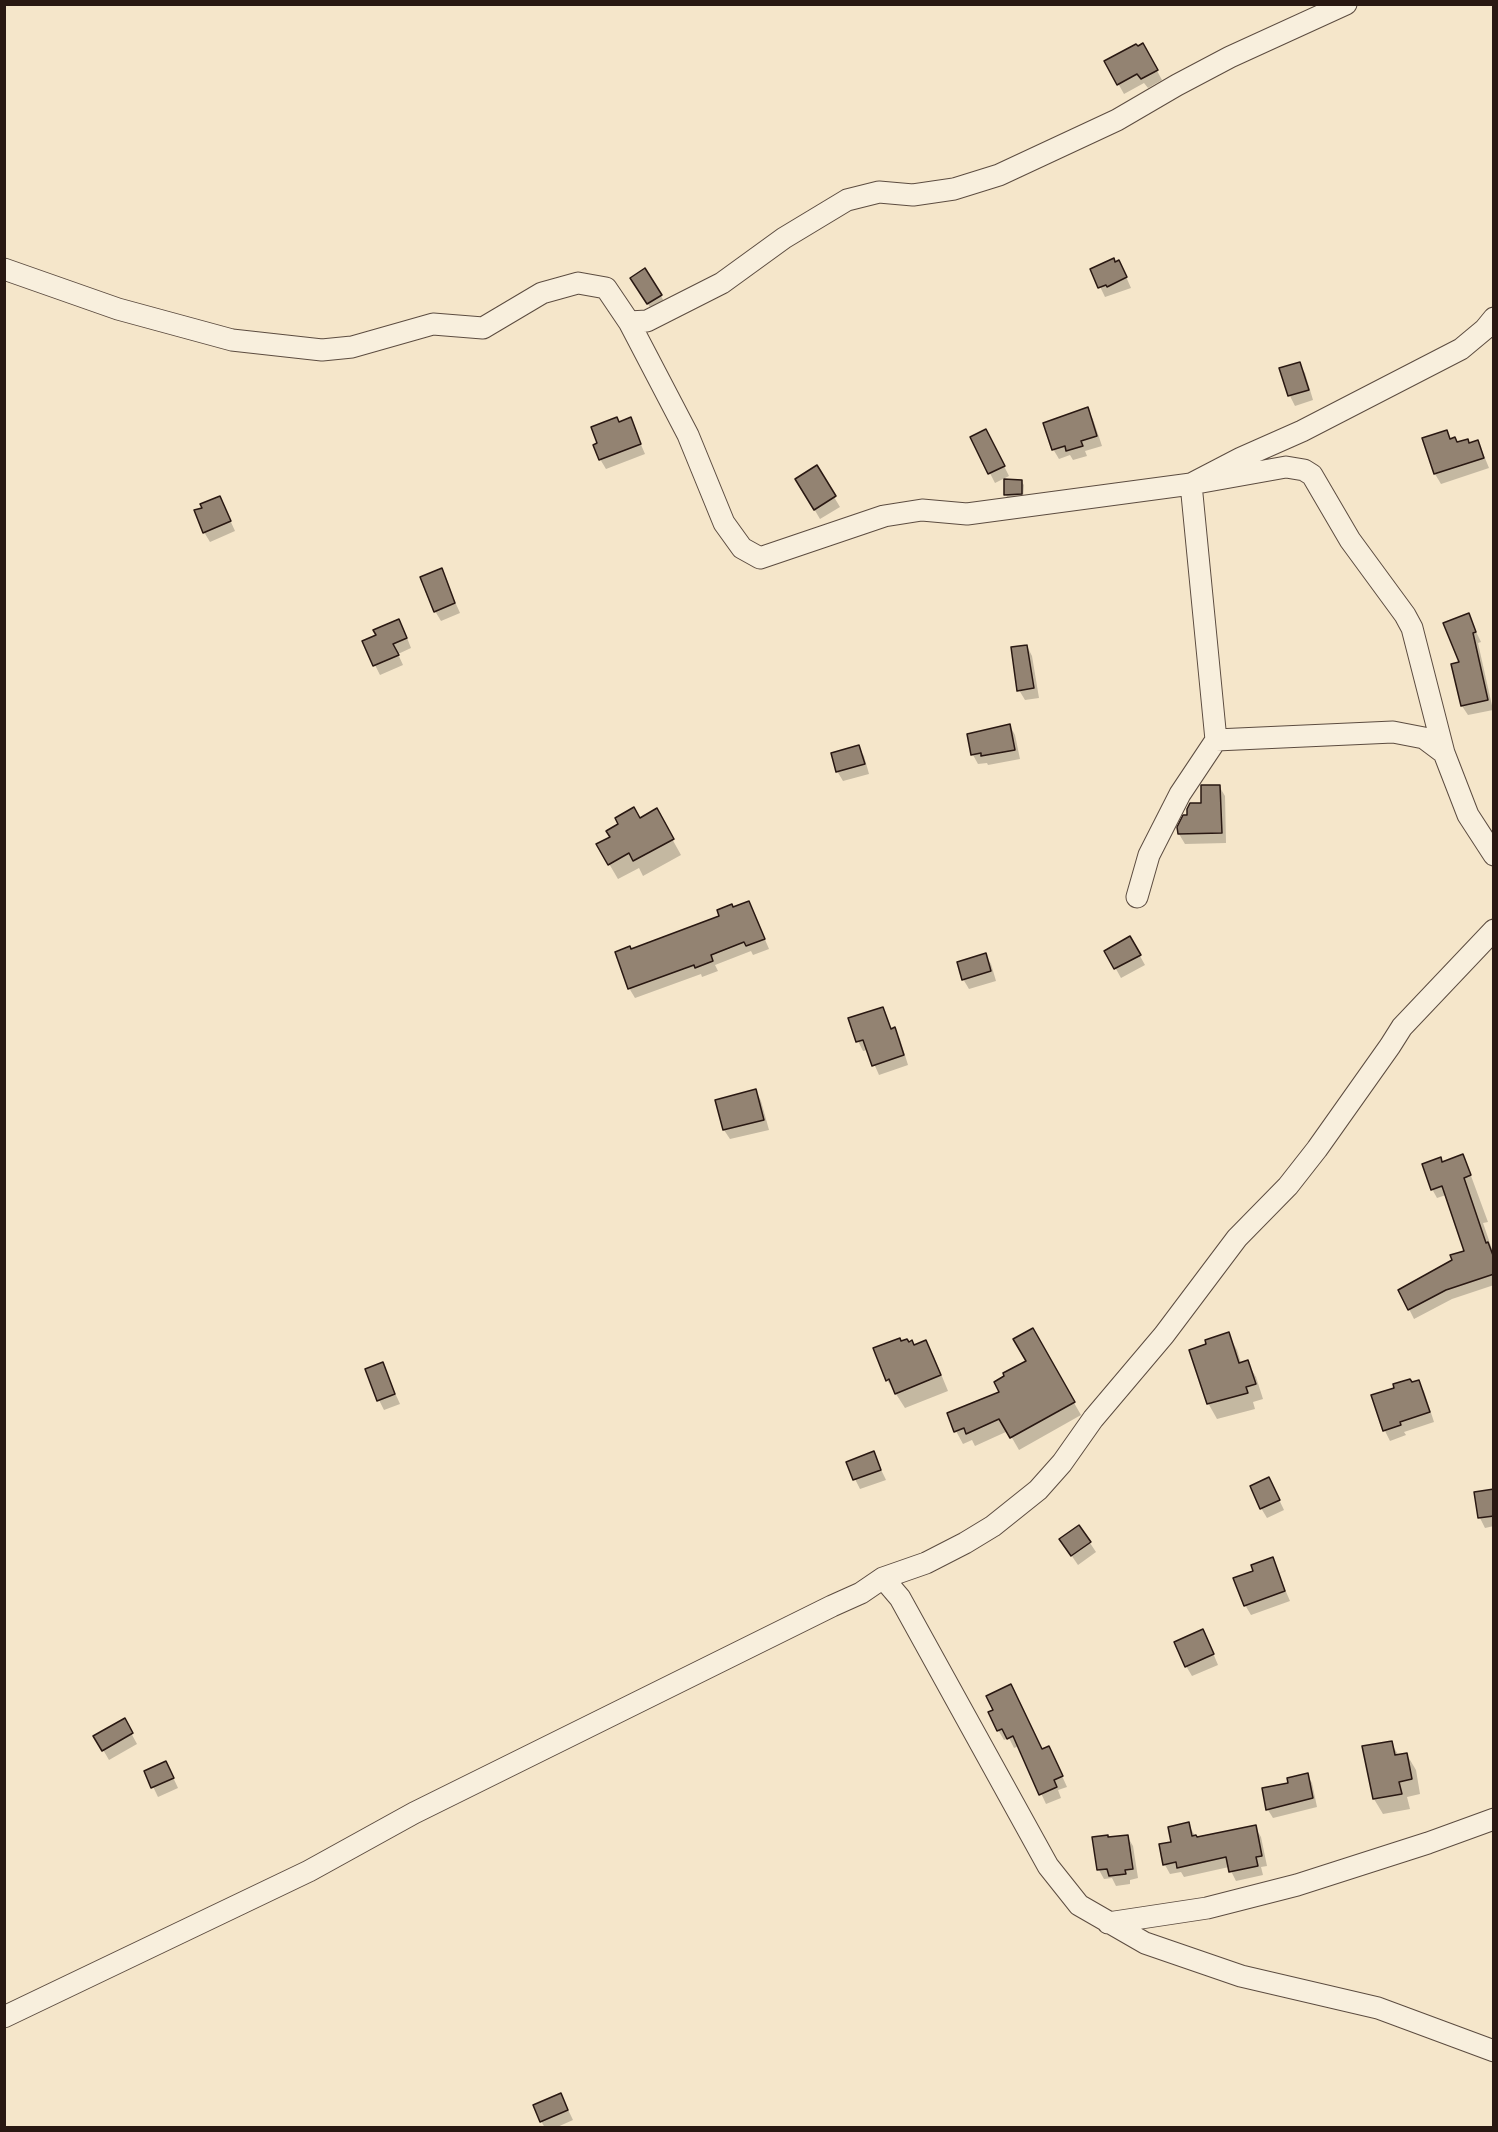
<!DOCTYPE html>
<style>
body{margin:0}
#map{position:relative;width:1498px;height:2132px;overflow:hidden;background:#f5e6ca;font-family:"IM FELL French Canon",serif}
canvas{display:block}
.frame{position:absolute;inset:0;border:6px solid #291812;pointer-events:none}
</style>
<div id="map">
<canvas width="1498" height="2132"></canvas>
<div class="frame"></div>
</div>
<script>
const c = document.querySelector('canvas').getContext('2d');
c.lineJoin = 'round';
function fillPath(path, color) {
  c.fillStyle = color;
  c.fill(path, 'evenodd');
}
function poly(rows) {
  const path = new Path2D();
  for (const r of rows) {
    path.moveTo(r[0], r[1]);
    for (let i = 2; i < r.length; i += 2) path.lineTo(r[i], r[i + 1]);
  }
  return path;
}
function stroke(path, color, width, dash) {
  c.strokeStyle = color;
  c.lineWidth = width;
  c.lineCap = dash ? 'butt' : 'round';
  c.setLineDash(dash || []);
  c.stroke(path);
}
fillPath(poly([
 [1143,45,1162,80,1148,88,1144,83,1124,94,1106,62],
 [1092,270,1124,272,1131,288,1105,297],
 [637,288,661,296,666,305,654,313],
 [1299,364,1305,373,1313,400,1295,406,1290,396,1281,369],
 [1087,409,1093,419,1102,446,1085,451,1087,456,1073,460,1070,455,1059,459,1053,449],
 [630,419,645,454,606,469,600,459,619,423],
 [1446,432,1451,440,1457,444,1469,444,1478,441,1489,468,1441,484,1435,474,1424,439],
 [972,438,991,440,1009,476,995,483],
 [816,467,840,507,820,519,797,480],
 [1021,481,1024,485,1023,498,1008,499,1006,495],
 [220,498,235,531,210,542,204,532,204,509],
 [441,570,460,613,441,621,435,611],
 [1468,615,1481,642,1478,643,1493,710,1468,715,1462,706,1461,663],
 [404,630,411,648,398,654,403,665,380,675,375,665],
 [1027,646,1032,656,1039,698,1025,700,1019,690],
 [1010,726,1015,735,1020,759,988,765,987,763,978,764,973,755],
 [858,747,864,756,869,774,843,781,837,771],
 [1219,786,1225,796,1226,843,1185,844,1179,834],
 [656,810,681,855,643,876,639,868,618,879,598,845,612,837,620,824,639,820],
 [749,902,769,949,753,955,751,951,715,965,718,971,702,977,701,974,635,998,629,988,631,951,721,917,733,909],
 [1130,938,1145,965,1121,978,1106,951],
 [985,955,991,964,996,981,969,989,963,979],
 [883,1009,892,1030,894,1029,900,1039,908,1065,879,1075,868,1050,863,1051,858,1041],
 [756,1091,761,1101,769,1130,730,1139,724,1130,717,1101],
 [1462,1156,1467,1165,1488,1222,1483,1223,1494,1255,1494,1285,1452,1299,1414,1319,1400,1291,1454,1260,1465,1251,1446,1195,1437,1198,1432,1189,1442,1163],
 [1032,1330,1081,1415,1019,1450,1008,1431,975,1446,972,1440,963,1444,956,1431,1001,1393,1028,1362],
 [1228,1334,1237,1350,1241,1363,1247,1362,1256,1377,1263,1399,1253,1402,1255,1409,1217,1419,1208,1403,1208,1345],
 [926,1342,934,1357,948,1391,905,1408,887,1380,901,1343,914,1347],
 [382,1364,400,1404,384,1410,379,1400],
 [1418,1382,1424,1391,1434,1422,1404,1432,1406,1435,1390,1441,1385,1431,1373,1396],
 [873,1453,886,1480,860,1489,855,1479],
 [1274,1489,1284,1510,1267,1518,1261,1508],
 [1494,1490,1494,1526,1485,1528,1480,1518,1475,1493],
 [1090,1543,1096,1552,1078,1565,1067,1549],
 [1272,1559,1290,1601,1251,1615,1245,1605],
 [1208,1641,1218,1665,1192,1676,1186,1666],
 [995,1711,1042,1751,1054,1758,1067,1787,1058,1790,1061,1798,1046,1804,1019,1746,1014,1748,1009,1738,1004,1740,998,1730],
 [124,1720,137,1744,109,1760,95,1736],
 [1391,1743,1399,1756,1407,1755,1416,1770,1420,1794,1407,1797,1410,1809,1383,1814,1374,1799,1364,1747],
 [146,1772,171,1773,178,1788,158,1797],
 [1307,1775,1312,1783,1317,1807,1273,1818,1268,1810,1264,1789,1289,1784],
 [1188,1824,1197,1839,1255,1827,1261,1837,1267,1866,1261,1867,1263,1875,1236,1881,1229,1867,1184,1877,1181,1872,1170,1874,1165,1865,1161,1845,1173,1843],
 [1127,1836,1133,1846,1138,1878,1130,1880,1130,1884,1116,1886,1112,1878,1104,1879,1099,1870],
 [561,2095,573,2120,555,2128,545,2128,541,2121]
]), '#0003');
const building = poly([
 [1143,43,1158,70,1141,79,1137,74,1117,85,1104,61,1136,44,1138,46,1143,43],
 [1114,258,1115,262,1119,260,1127,277,1107,287,1106,285,1098,288,1090,269,1114,258],
 [645,268,662,295,647,304,630,278,645,268],
 [1300,362,1309,390,1288,396,1279,368,1300,362],
 [1088,407,1097,436,1081,441,1083,446,1066,451,1065,446,1052,450,1043,423,1088,407],
 [617,417,619,422,631,417,641,444,599,460,593,445,597,443,591,427,617,417],
 [986,429,1005,466,988,474,970,437,986,429],
 [1447,430,1450,439,1455,437,1457,442,1468,439,1469,443,1478,440,1484,458,1434,474,1422,438,1447,430],
 [817,465,836,496,814,510,795,479,817,465],
 [1004,479,1022,480,1022,494,1004,495,1004,479],
 [220,496,231,521,203,533,194,510,202,508,200,504,220,496],
 [442,568,455,603,434,612,420,577,442,568],
 [1469,613,1476,632,1473,633,1488,700,1461,706,1451,664,1459,662,1443,623,1469,613],
 [399,619,407,638,393,644,399,655,373,666,362,641,376,635,373,630,399,619],
 [1027,645,1034,688,1017,691,1011,647,1027,645],
 [1010,724,1015,750,981,756,981,753,971,755,967,734,1010,724],
 [859,745,865,764,836,772,831,753,859,745],
 [1201,785,1220,785,1222,833,1178,834,1177,827,1183,815,1187,815,1187,809,1190,803,1201,803,1201,785],
 [634,807,640,818,657,808,674,839,633,861,629,853,608,865,596,844,610,837,606,831,618,824,615,818,634,807],
 [749,901,765,939,746,946,744,942,711,955,713,961,695,968,694,965,628,989,615,952,630,946,631,949,719,916,717,910,732,904,733,907,749,901],
 [1130,936,1141,955,1114,969,1104,951,1130,936],
 [986,953,991,971,962,980,957,962,986,953],
 [883,1007,891,1029,895,1027,904,1055,872,1066,863,1040,856,1042,848,1018,883,1007],
 [756,1089,764,1120,723,1130,715,1100,756,1089],
 [1463,1154,1471,1175,1464,1178,1486,1243,1488,1242,1494,1258,1494,1274,1446,1290,1408,1310,1398,1290,1452,1260,1450,1255,1464,1251,1442,1186,1431,1190,1422,1164,1441,1157,1442,1162,1463,1154],
 [1033,1328,1075,1402,1010,1438,999,1419,966,1434,964,1428,954,1432,947,1413,999,1392,994,1382,1004,1376,1003,1373,1026,1361,1013,1339,1033,1328],
 [1229,1332,1239,1363,1248,1360,1256,1384,1246,1387,1248,1393,1207,1404,1189,1350,1206,1344,1205,1340,1229,1332],
 [900,1338,901,1341,907,1339,909,1342,912,1340,914,1345,926,1340,941,1375,895,1394,889,1379,886,1381,873,1348,900,1338],
 [383,1362,395,1394,377,1401,365,1369,383,1362],
 [1410,1379,1412,1382,1419,1380,1430,1412,1400,1422,1401,1425,1383,1431,1371,1395,1394,1388,1393,1384,1410,1379],
 [874,1451,881,1470,853,1480,846,1462,874,1451],
 [1269,1477,1280,1500,1260,1509,1250,1486,1269,1477],
 [1494,1489,1494,1516,1478,1518,1474,1492,1494,1489],
 [1079,1525,1091,1542,1071,1556,1059,1539,1079,1525],
 [1273,1557,1285,1591,1244,1606,1233,1578,1253,1571,1251,1565,1273,1557],
 [1203,1629,1214,1654,1185,1667,1174,1642,1203,1629],
 [1011,1684,1042,1749,1049,1746,1063,1776,1054,1780,1057,1787,1039,1795,1013,1736,1007,1739,1002,1729,997,1731,988,1712,993,1710,986,1696,1011,1684],
 [125,1718,133,1733,102,1751,93,1736,125,1718],
 [1392,1741,1395,1755,1407,1753,1412,1779,1399,1782,1402,1794,1373,1799,1362,1746,1392,1741],
 [166,1761,174,1778,151,1788,144,1771,166,1761],
 [1308,1773,1313,1798,1266,1810,1262,1788,1288,1783,1287,1778,1308,1773],
 [1189,1822,1192,1836,1196,1835,1197,1837,1256,1825,1262,1856,1256,1857,1258,1866,1229,1872,1226,1857,1177,1868,1176,1862,1163,1865,1159,1844,1171,1842,1168,1827,1189,1822],
 [1108,1835,1108,1837,1128,1835,1133,1869,1125,1870,1126,1874,1109,1876,1107,1869,1097,1870,1092,1837,1108,1835],
 [561,2093,568,2110,540,2122,533,2105,561,2093]
]);
fillPath(building, '#938372');
stroke(building, '#291812', 1.5);
const street = poly([
 [4,269,118,309,232,340,322,350,352,347,433,324,483,328,542,293,578,283,606,288,629,322,688,435,724,523,742,548,760,558,884,516,922,510,967,514,1191,484,1241,458,1302,431,1461,349,1485,329,1494,318],
 [629,322,647,321,722,283,784,238,847,200,879,192,913,195,954,189,999,175,1117,120,1177,85,1230,57,1346,4],
 [1216,740,1393,732,1424,738,1444,753],
 [1137,897,1149,855,1180,794,1216,740,1191,484,1286,467,1304,470,1312,475,1350,540,1405,615,1412,628,1444,753,1468,815,1494,855],
 [883,1578,900,1598,1048,1866,1079,1905,1145,1943,1241,1976,1378,2008,1494,2051],
 [1108,1923,1207,1908,1297,1885,1428,1843,1494,1819],
 [4,2017,309,1871,414,1813,832,1606,861,1593,883,1578,926,1563,965,1543,993,1526,1038,1490,1062,1463,1093,1419,1164,1335,1237,1238,1288,1186,1317,1149,1390,1046,1402,1027,1494,930]
]);
stroke(street, '#5c4c40', 23);
stroke(street, '#f8efdd', 21);
</script>
